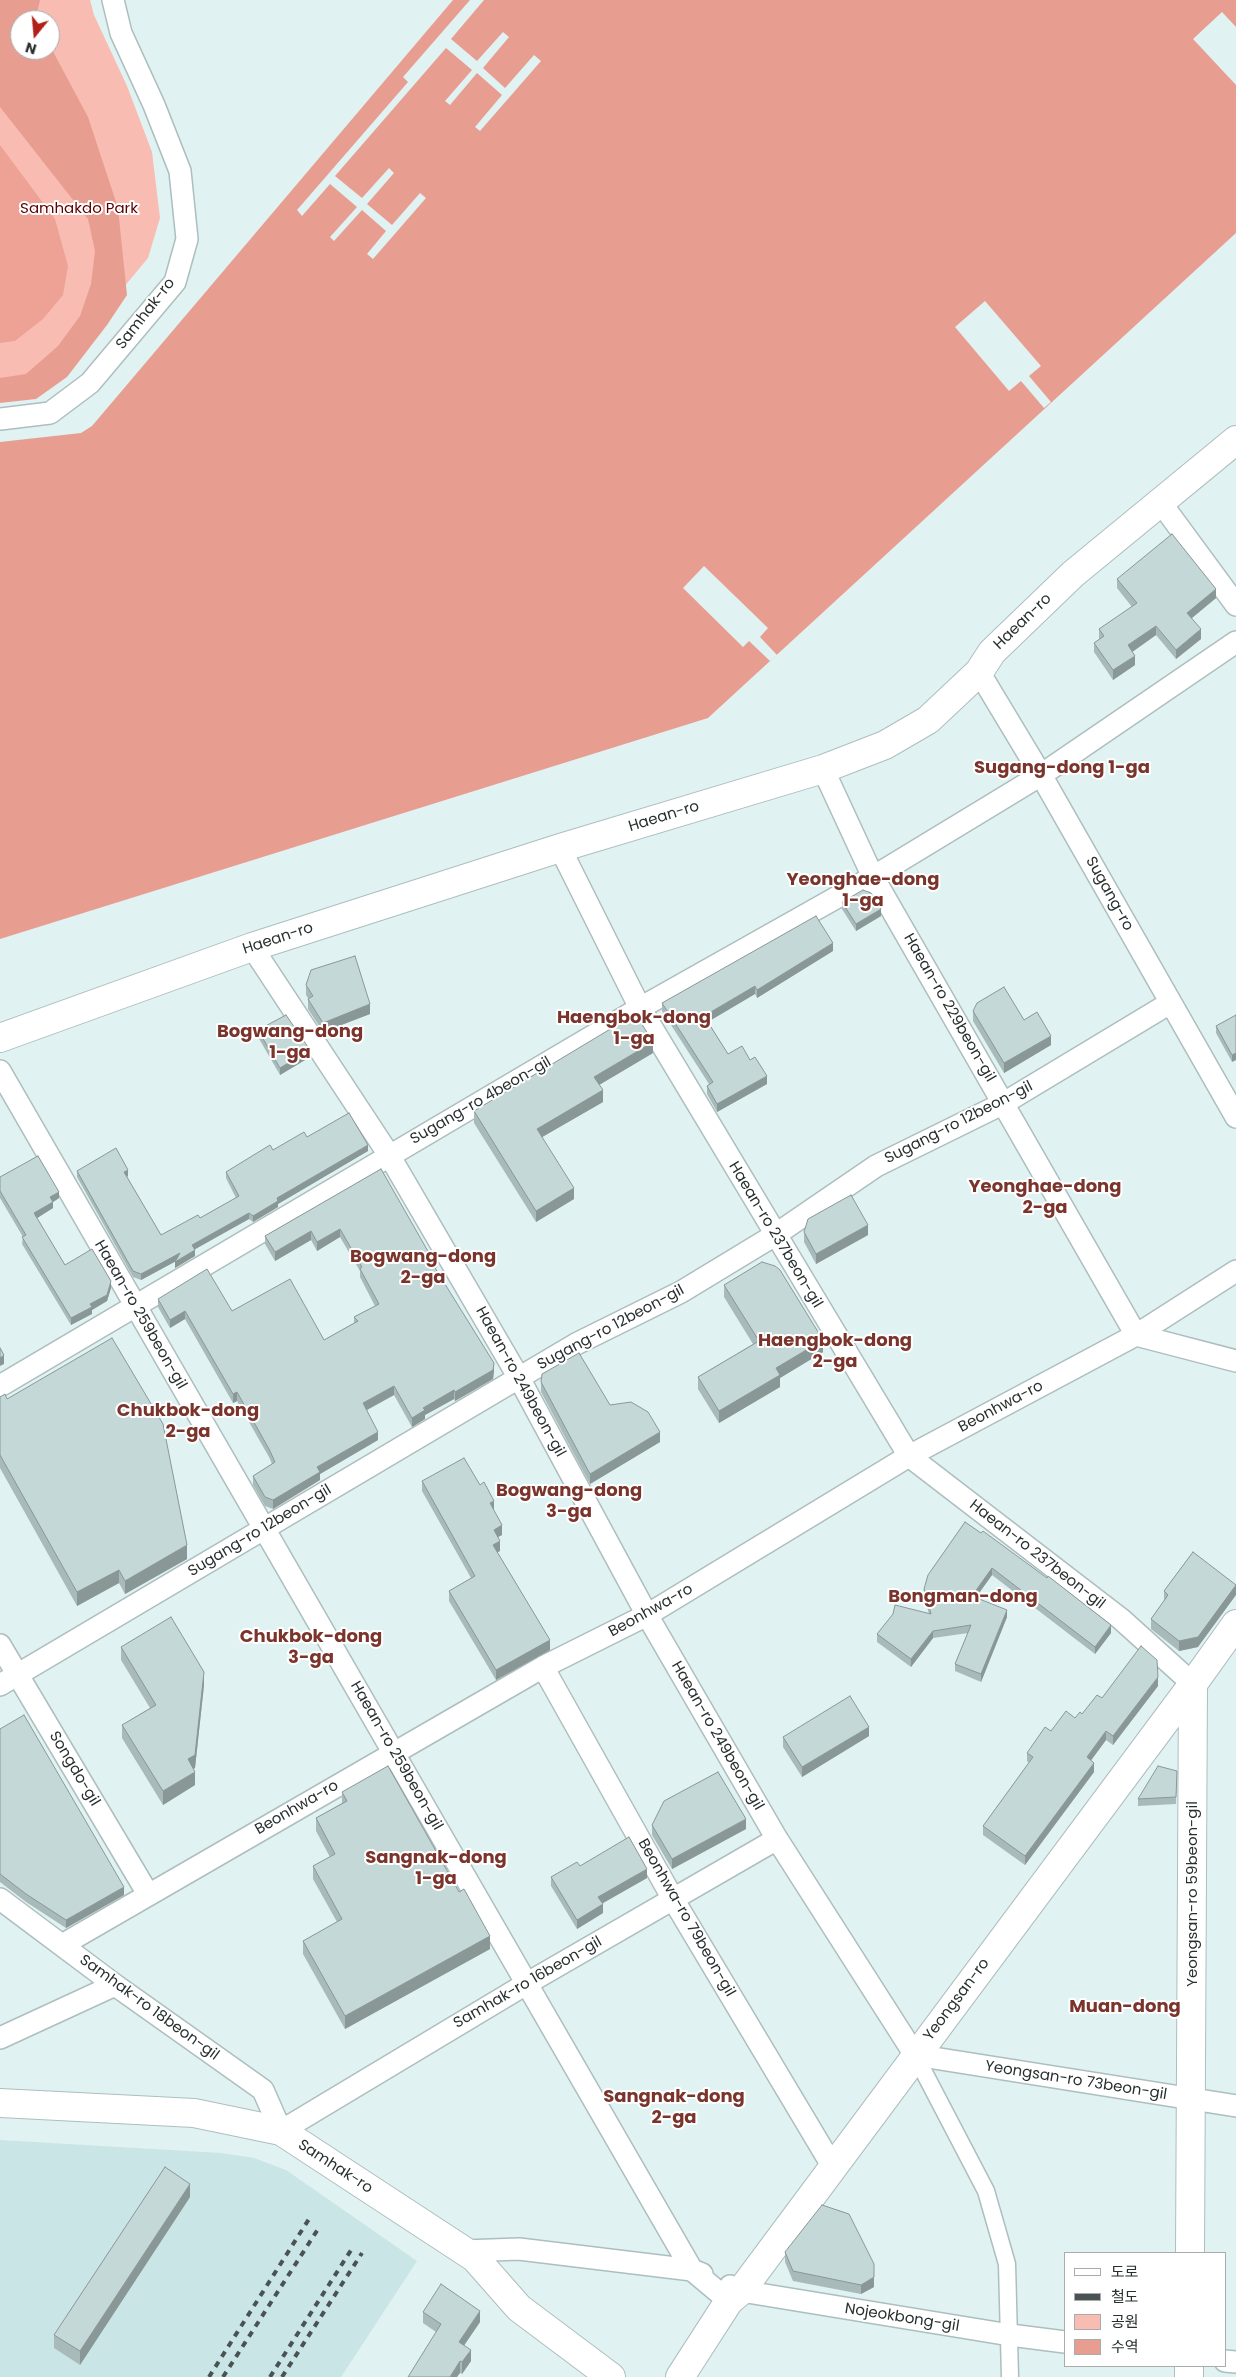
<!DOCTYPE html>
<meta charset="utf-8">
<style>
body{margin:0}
#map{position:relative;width:1236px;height:2377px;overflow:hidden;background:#e0f2f2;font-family:Poppins,"Noto Sans KR",sans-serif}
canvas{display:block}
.legend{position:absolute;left:1064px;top:2252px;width:162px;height:115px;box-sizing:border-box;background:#fff;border:1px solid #a9acac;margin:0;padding:6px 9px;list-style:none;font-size:15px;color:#282f2f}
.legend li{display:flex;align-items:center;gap:10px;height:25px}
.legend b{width:25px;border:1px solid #a9acac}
.north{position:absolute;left:10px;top:10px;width:50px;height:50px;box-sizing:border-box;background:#fff;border:1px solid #a9acac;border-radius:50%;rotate:197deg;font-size:14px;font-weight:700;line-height:20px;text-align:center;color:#282f2f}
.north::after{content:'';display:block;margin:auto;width:18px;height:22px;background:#b02117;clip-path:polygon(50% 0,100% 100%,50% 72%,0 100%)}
</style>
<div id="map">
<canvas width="1236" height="2377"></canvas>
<ul class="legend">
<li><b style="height:6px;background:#fff"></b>도로</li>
<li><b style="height:6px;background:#4a5353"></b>철도</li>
<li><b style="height:14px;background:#f9bcb2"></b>공원</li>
<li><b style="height:14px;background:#e89d91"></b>수역</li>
</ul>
<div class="north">N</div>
</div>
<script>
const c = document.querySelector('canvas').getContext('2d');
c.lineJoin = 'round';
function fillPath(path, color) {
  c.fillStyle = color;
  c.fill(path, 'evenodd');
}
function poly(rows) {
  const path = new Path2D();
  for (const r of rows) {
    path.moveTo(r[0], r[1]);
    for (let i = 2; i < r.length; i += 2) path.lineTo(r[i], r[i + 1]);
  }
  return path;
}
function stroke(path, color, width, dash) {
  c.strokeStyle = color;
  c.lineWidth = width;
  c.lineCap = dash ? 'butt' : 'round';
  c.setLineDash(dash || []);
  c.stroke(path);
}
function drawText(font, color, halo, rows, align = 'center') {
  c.font = font + ' Poppins,sans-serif';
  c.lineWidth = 4;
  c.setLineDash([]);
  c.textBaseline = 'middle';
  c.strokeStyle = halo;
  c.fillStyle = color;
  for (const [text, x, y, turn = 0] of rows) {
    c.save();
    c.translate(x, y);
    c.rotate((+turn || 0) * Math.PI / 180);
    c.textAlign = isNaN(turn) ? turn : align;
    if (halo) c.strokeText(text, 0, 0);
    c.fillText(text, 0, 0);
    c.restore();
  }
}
fillPath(poly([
 [0,2140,221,2153,254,2158,286,2170,417,2261,341,2377,0,2377]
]), '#cae5e5');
fillPath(poly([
 [0,0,90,0,94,15,127,86,152,152,160,218,148,258,65,358,0,390],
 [20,20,50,20,50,50,20,50]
]), '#f9bcb2');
fillPath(poly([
 [0,145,55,219,68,266,63,295,43,319,15,341,0,343]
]), '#eea296');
fillPath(poly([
 [0,0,40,0,37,13,40,20,20,20,20,50,50,50,50,46,88,117,118,208,127,295,107,325,67,377,36,399,0,403,0,378,26,374,58,346,80,316,91,284,95,251,88,219,0,107],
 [453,0,1236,0,1236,233,708,718,0,939,0,442,81,433,92,426]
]), '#e89d91');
fillPath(poly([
 [470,0,484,0,451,39,477,61,503,32,509,37,483,68,505,88,534,55,541,61,480,131,475,127,502,95,477,73,450,105,445,101,472,70,446,48,335,176,362,198,389,168,394,173,367,204,392,225,420,193,426,198,373,259,367,254,386,231,362,210,334,241,330,237,357,207,330,184,302,216,297,210,408,82,403,77],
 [1222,12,1236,27,1236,85,1193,39],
 [985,301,1041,366,1029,376,1051,402,1044,408,1021,381,1009,391,955,327],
 [704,566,768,628,760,637,777,655,770,661,749,641,743,647,683,588]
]), '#e0f2f2');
const pedestrian = poly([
 [915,2055,986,2191,1007,2264,1010,2377]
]);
const minor = poly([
 [0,419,50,413,90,383,175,282,187,239,180,171,154,105,121,33,113,0],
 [1161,503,1236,605],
 [979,672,1041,775,1236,1117],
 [823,769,873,877,1136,1335,1236,1361],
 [560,848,640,1008,909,1456,1121,1619,1193,1684],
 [252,947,389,1155,519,1378,647,1615,777,1839,915,2055,1236,2106],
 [0,1071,692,2270,729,2301],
 [0,1386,640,1008,873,877,1041,775,1236,642],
 [0,1645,148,1894],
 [543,1667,673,1899,833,2167],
 [0,1685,576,1344,681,1292,775,1235,876,1166,1004,1103,1170,1003],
 [0,1899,115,1985,263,2090,281,2131,526,1984,777,1839],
 [62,1945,543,1667,647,1615,909,1456,1136,1335,1236,1271],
 [0,2038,115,1985],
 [464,2251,519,2249,692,2270,702,2274],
 [730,2286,741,2291,1010,2335,1065,2342],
 [1225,2361,1236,2362]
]);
const tertiary = poly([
 [0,1038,252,947,560,848,823,769,885,745,928,720,979,672,992,652,1073,574,1236,440],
 [0,2103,194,2113,281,2131,475,2258,519,2308,611,2377],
 [1190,2253,1193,1684],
 [680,2377,729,2301,741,2291,1193,1684,1236,1624],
 [1189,2377,1189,2366]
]);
stroke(pedestrian, '#adbebf', 19);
stroke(minor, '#adbebf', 24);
stroke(tertiary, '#adbebf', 30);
stroke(pedestrian, '#fff', 16);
stroke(minor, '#fff', 21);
stroke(tertiary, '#fff', 28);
stroke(poly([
 [209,2377,309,2219],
 [223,2377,320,2226],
 [270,2377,353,2247],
 [282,2377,362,2253]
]), '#4a5353', 4, [6, 6]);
fillPath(poly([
 [1117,579,1216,598,1192,618,1201,639,1176,659,1156,635,1132,652,1135,665,1113,680,1094,652,1094,643,1099,639,1099,629,1132,607,1117,588],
 [842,902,881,916,856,931,842,909],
 [833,951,757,998,755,994,708,1022,728,1054,750,1060,767,1084,717,1112,707,1094,707,1086,709,1084,662,1011,662,1003],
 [306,985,370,1014,323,1032,308,1009,308,998,306,995],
 [973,1011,1024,1020,1051,1045,1004,1073,973,1021],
 [1236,1015,1232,1062,1216,1033,1216,1026],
 [258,1030,310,1057,280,1075,258,1037],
 [653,1053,599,1085,603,1102,542,1137,574,1199,536,1222,474,1123,474,1111],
 [307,1137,368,1151,278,1204,278,1207,253,1222,249,1219,194,1249,195,1256,175,1268,176,1261,141,1280,133,1277,77,1177,77,1171,128,1176,127,1177,161,1235,200,1218,236,1198,226,1178,226,1172,273,1150],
 [381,1169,437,1271,494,1371,493,1379,455,1401,454,1399,425,1415,425,1419,412,1427,394,1395,367,1410,378,1440,320,1474,320,1480,273,1509,265,1506,253,1485,253,1476,272,1464,269,1457,237,1401,233,1403,185,1319,170,1328,158,1307,158,1299,232,1311,324,1340,354,1323,354,1317,375,1306,360,1277,360,1271,340,1237,317,1251,311,1240,275,1261,265,1244,265,1236],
 [0,1177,59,1198,53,1202,53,1208,37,1218,65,1265,111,1288,107,1301,92,1310,92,1314,71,1325,22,1244,23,1237,0,1198],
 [804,1232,868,1235,816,1264,804,1242],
 [724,1285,823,1352,780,1378,780,1387,719,1423,698,1389,698,1377,753,1344,724,1297],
 [541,1382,610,1405,660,1442,590,1484,541,1392],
 [0,1397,7,1399,187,1559,125,1594,119,1583,77,1606,0,1468],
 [422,1481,494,1511,502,1535,498,1537,500,1551,497,1552,550,1650,496,1680,449,1601,449,1591,471,1578,422,1491],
 [965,1522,1111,1633,1095,1654,992,1575,976,1597,1007,1617,981,1682,955,1671,955,1664,968,1633,933,1638,911,1667,877,1642,877,1634,929,1614,924,1596,924,1589],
 [1193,1552,1198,1647,1179,1651,1151,1629,1151,1619,1164,1601,1164,1591],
 [121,1647,204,1685,195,1768,193,1769,195,1785,163,1805,122,1738,122,1725,150,1708,121,1660],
 [1158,1686,1113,1745,1106,1740,1091,1760,1094,1772,1025,1865,983,1835,983,1826,1029,1763,1027,1761,1027,1753,1051,1731,1082,1714,1102,1698],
 [0,1729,124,1895,66,1928,26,1902,0,1882],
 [869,1736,802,1777,783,1747,783,1737],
 [1177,1771,1176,1804,1138,1806,1138,1799],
 [342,1792,490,1949,345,2029,303,1954,303,1941,337,1922,313,1879,313,1866,330,1857,316,1831,316,1818,342,1803],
 [652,1825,746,1829,672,1869,652,1835],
 [580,1866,647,1878,602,1903,603,1913,577,1929,551,1886,551,1877],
 [190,2197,80,2365,54,2348,54,2335],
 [785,2252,874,2287,861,2294,793,2281,785,2262],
 [423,2312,480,2322,464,2345,471,2361,462,2374,460,2373,436,2332,423,2323]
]), '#a9baba');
fillPath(poly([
 [1216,589,1216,598,1187,622,1187,613],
 [1156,626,1156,635,1128,655,1128,645],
 [1201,629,1201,639,1176,659,1176,650],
 [1135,656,1135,665,1113,680,1113,670],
 [881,909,881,916,856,931,856,924],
 [833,943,833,951,757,998,757,990],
 [755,986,755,994,704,1024,704,1016],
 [370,1004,370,1014,323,1032,323,1023],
 [1051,1036,1051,1045,1004,1073,1004,1063],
 [653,1042,653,1053,594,1088,594,1077],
 [310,1050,310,1057,280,1075,280,1068],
 [1236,1053,1236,1060,1232,1062,1232,1055],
 [767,1076,767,1084,717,1112,717,1104],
 [603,1090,603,1102,537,1140,537,1129],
 [368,1145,368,1151,278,1204,278,1207,253,1222,253,1216,277,1198],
 [128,1170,128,1176,124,1178,124,1172],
 [574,1188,574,1199,536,1222,536,1211],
 [59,1192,59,1198,53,1202,53,1208,34,1220,34,1213,50,1197],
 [249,1213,249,1219,192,1251,192,1245],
 [868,1225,868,1235,816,1264,816,1254],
 [340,1229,340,1237,317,1251,317,1242],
 [311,1231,311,1240,275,1261,275,1252],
 [195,1250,195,1256,175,1268,175,1262],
 [180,1253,180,1259,141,1280,141,1274],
 [111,1281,111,1288,107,1301,92,1310,92,1314,71,1325,71,1318,90,1304],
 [185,1311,185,1319,170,1328,170,1320],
 [823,1340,823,1352,780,1378,780,1387,719,1423,719,1411,776,1368],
 [4,1355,4,1364,0,1366,0,1358],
 [494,1363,494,1371,493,1379,455,1401,455,1392],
 [394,1386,394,1395,363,1412,363,1403],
 [454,1390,454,1399,425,1415,425,1419,412,1427,412,1418,423,1408],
 [237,1392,237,1401,233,1403,233,1394],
 [378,1432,378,1440,320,1474,320,1480,273,1509,273,1500,317,1467],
 [660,1432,660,1442,590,1484,590,1474],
 [494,1501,494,1511,490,1503],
 [502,1525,502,1535,494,1539,494,1530],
 [500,1541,500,1551,493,1555,493,1545],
 [187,1545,187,1559,125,1594,125,1581],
 [992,1568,992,1575,972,1603,972,1596],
 [119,1570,119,1583,77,1606,77,1592],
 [1236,1585,1236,1595,1198,1647,1179,1651,1179,1641],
 [1007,1610,1007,1617,981,1682,981,1674],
 [1111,1625,1111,1633,1095,1654,1095,1647],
 [933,1631,933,1638,911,1667,911,1659],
 [550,1640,550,1650,496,1680,496,1670],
 [204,1672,204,1685,195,1768,188,1772,188,1759],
 [1158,1677,1158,1686,1113,1745,1113,1736],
 [869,1727,869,1736,802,1777,802,1767],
 [1106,1731,1106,1740,1087,1766,1087,1757],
 [1094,1763,1094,1772,1025,1865,1025,1856],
 [195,1772,195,1785,163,1805,163,1791],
 [746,1819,746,1829,672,1869,672,1859],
 [647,1869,647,1878,598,1906,598,1897],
 [124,1887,124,1895,66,1928,66,1920],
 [603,1904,603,1913,577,1929,577,1920],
 [490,1936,490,1949,345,2029,345,2016],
 [190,2184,190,2197,80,2365,80,2351],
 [874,2277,874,2287,861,2294,861,2285],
 [480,2311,480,2322,459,2353,459,2342],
 [471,2350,471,2361,462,2374,462,2362],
 [460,2361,460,2373,457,2377,450,2377]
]), '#8a9797');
const building = poly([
 [1172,534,1216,589,1187,613,1201,629,1176,650,1156,626,1128,645,1135,656,1113,670,1094,643,1104,636,1099,629,1137,603,1117,579,1172,534],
 [863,890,871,893,881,909,856,924,842,902,863,890],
 [816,916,833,943,757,990,755,986,704,1016,728,1054,742,1046,750,1060,755,1057,767,1076,717,1104,707,1086,713,1082,662,1003,816,916],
 [355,956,370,1004,323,1023,308,999,313,996,306,985,311,970,355,956],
 [1004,987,1024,1020,1037,1012,1051,1036,1004,1063,973,1011,977,1003,1004,987],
 [286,1015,310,1050,280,1068,258,1030,286,1015],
 [1236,1015,1236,1053,1232,1055,1216,1026,1236,1015],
 [632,1016,638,1018,653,1042,594,1077,603,1090,537,1129,574,1188,536,1211,474,1111,632,1016],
 [349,1113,368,1145,277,1198,278,1201,253,1216,249,1213,192,1245,195,1250,175,1262,180,1253,141,1274,133,1271,77,1171,116,1148,128,1170,124,1172,161,1235,198,1215,200,1218,239,1196,226,1172,270,1145,273,1150,304,1132,307,1137,349,1113],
 [38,1156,59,1192,50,1197,53,1202,34,1213,65,1265,92,1249,111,1281,107,1295,90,1304,92,1307,71,1318,22,1237,26,1235,0,1191,0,1177,38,1156],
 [381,1169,437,1267,435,1268,494,1363,493,1370,455,1392,454,1390,423,1408,425,1410,412,1418,394,1386,363,1403,378,1432,317,1467,320,1472,273,1500,265,1497,253,1476,275,1462,269,1449,237,1392,233,1394,185,1311,170,1320,158,1299,207,1269,232,1311,290,1279,324,1340,358,1321,354,1317,379,1304,360,1269,362,1267,340,1229,317,1242,311,1231,275,1252,265,1236,381,1169],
 [851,1195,868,1225,816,1254,804,1232,808,1219,851,1195],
 [762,1262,775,1266,780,1270,823,1340,776,1368,780,1375,719,1411,698,1377,759,1341,724,1285,762,1262],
 [112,1338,163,1424,187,1545,125,1581,119,1570,77,1592,0,1455,0,1397,5,1394,7,1399,112,1338],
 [0,1348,4,1355,0,1358,0,1348],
 [579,1353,610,1405,631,1402,648,1412,660,1432,590,1474,541,1382,542,1374,579,1353],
 [464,1458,480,1485,484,1482,494,1501,490,1503,502,1525,494,1530,500,1541,493,1545,550,1640,496,1670,449,1591,475,1576,422,1481,464,1458],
 [965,1522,981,1533,983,1531,1047,1578,1048,1576,1111,1625,1095,1647,992,1568,972,1596,1007,1610,981,1674,955,1664,971,1625,933,1631,911,1659,877,1634,893,1614,895,1605,931,1614,924,1589,928,1575,965,1522],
 [1193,1552,1236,1585,1198,1637,1179,1641,1151,1619,1168,1595,1164,1591,1193,1552],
 [171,1617,204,1672,195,1755,188,1759,195,1772,163,1791,122,1725,156,1705,121,1647,171,1617],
 [1141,1646,1157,1660,1158,1677,1113,1736,1106,1731,1087,1757,1094,1763,1025,1856,983,1826,1033,1757,1027,1753,1045,1727,1051,1731,1066,1711,1075,1718,1080,1712,1082,1714,1097,1695,1102,1698,1141,1646],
 [850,1696,869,1727,802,1767,783,1737,850,1696],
 [24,1715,124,1887,66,1920,26,1894,0,1874,0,1729,24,1715],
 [388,1766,459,1892,464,1889,490,1936,345,2016,303,1941,342,1919,313,1866,335,1854,316,1818,347,1801,342,1792,388,1766],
 [1158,1766,1177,1771,1176,1797,1138,1799,1158,1766],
 [718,1772,746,1819,672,1859,652,1825,664,1801,718,1772],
 [629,1837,647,1869,598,1897,603,1904,577,1920,551,1877,577,1862,580,1866,629,1837],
 [165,2167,190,2184,80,2351,54,2335,165,2167],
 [822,2205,849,2214,874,2264,874,2277,861,2285,793,2271,785,2252,822,2205],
 [441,2284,480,2311,459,2342,471,2350,462,2362,460,2361,450,2377,408,2377,441,2324,423,2312,441,2284]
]);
fillPath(building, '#c5d8d8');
stroke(building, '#8a9797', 1);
drawText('15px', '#5c0000', '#fff', [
 ["Samhakdo Park",79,209]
]);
drawText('15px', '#282f2f', '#fff', [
 ["Samhak-ro",146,314,-52],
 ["Haean-ro",1023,622,-44],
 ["Haean-ro",664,817,-17],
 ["Sugang-ro",1109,894,61],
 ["Haean-ro",278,939,-18],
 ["Haean-ro 229beon-gil",949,1008,60],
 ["Sugang-ro 4beon-gil",481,1101,-30],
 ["Sugang-ro 12beon-gil",959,1123,-27],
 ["Haean-ro 237beon-gil",775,1235,59],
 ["Haean-ro 259beon-gil",140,1315,60],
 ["Sugang-ro 12beon-gil",611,1328,-28],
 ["Haean-ro 249beon-gil",520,1382,61],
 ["Beonhwa-ro",1001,1407,-28],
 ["Sugang-ro 12beon-gil",260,1531,-31],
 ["Haean-ro 237beon-gil",1037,1555,38],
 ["Beonhwa-ro",651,1611,-29],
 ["Haean-ro 249beon-gil",717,1736,60],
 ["Haean-ro 259beon-gil",396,1756,60],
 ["Songdo-gil",74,1769,59],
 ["Beonhwa-ro",297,1808,-30],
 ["Yeongsan-ro 59beon-gil",1193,1894,-90],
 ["Beonhwa-ro 79beon-gil",686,1918,60],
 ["Samhak-ro 16beon-gil",528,1983,-30],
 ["Yeongsan-ro",957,2000,-53],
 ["Samhak-ro 18beon-gil",149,2008,36],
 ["Yeongsan-ro 73beon-gil",1076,2081,9],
 ["Samhak-ro",335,2167,33],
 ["Nojeokbong-gil",902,2318,9]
]);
drawText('bold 18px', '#7a342b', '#fff', [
 ["Sugang-dong 1-ga",1062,768],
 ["Yeonghae-dong",863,880],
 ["1-ga",863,901],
 ["Haengbok-dong",634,1018],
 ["1-ga",634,1039],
 ["Bogwang-dong",290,1032],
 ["1-ga",290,1053],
 ["Yeonghae-dong",1045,1187],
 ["2-ga",1045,1208],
 ["Bogwang-dong",423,1257],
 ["2-ga",423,1278],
 ["Haengbok-dong",835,1341],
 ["2-ga",835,1362],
 ["Chukbok-dong",188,1411],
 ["2-ga",188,1432],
 ["Bogwang-dong",569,1491],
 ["3-ga",569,1512],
 ["Bongman-dong",963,1597],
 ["Chukbok-dong",311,1637],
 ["3-ga",311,1658],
 ["Sangnak-dong",436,1858],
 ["1-ga",436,1879],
 ["Muan-dong",1125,2007],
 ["Sangnak-dong",674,2097],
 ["2-ga",674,2118]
]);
</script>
